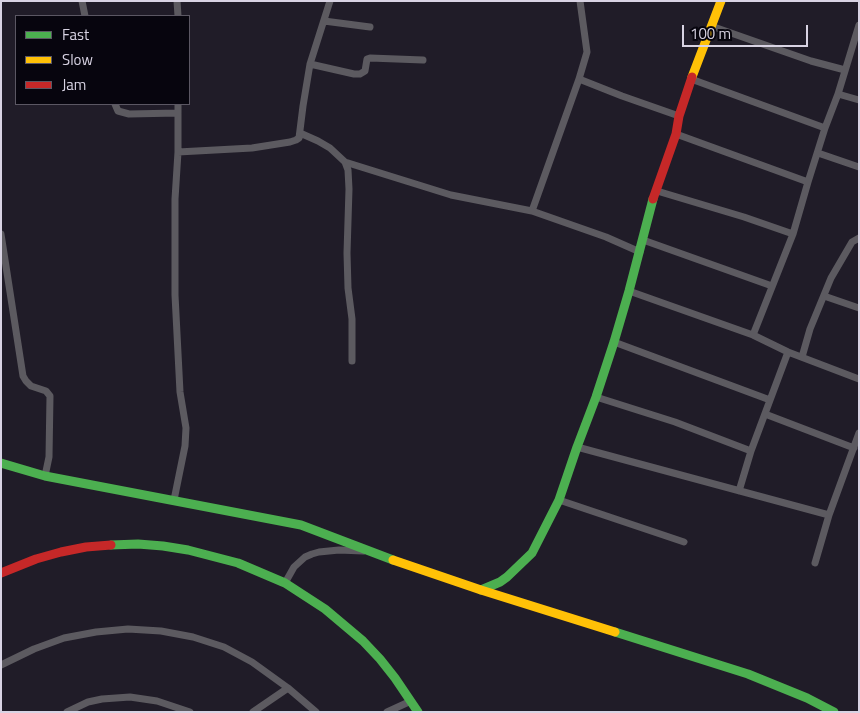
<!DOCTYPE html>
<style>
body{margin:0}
#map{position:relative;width:860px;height:713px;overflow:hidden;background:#201c28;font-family:"Titillium Web",sans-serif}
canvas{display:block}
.frame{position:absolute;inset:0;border:2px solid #d8d3e3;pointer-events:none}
.legend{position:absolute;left:15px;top:15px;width:175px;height:90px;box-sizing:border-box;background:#07050e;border:1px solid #5b5763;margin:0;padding:6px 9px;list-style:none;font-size:15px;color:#d8d3e3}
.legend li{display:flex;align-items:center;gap:10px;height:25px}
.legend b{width:25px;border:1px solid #5b5763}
.scale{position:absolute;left:682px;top:25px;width:126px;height:22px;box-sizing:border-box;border:2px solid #d8d3e3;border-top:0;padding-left:6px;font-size:15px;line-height:18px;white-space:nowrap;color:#d8d3e3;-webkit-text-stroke:4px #07050e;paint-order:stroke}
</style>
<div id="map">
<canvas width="860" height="713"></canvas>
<div class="frame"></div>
<ul class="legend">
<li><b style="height:6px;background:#4caf50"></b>Fast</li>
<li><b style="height:6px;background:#ffc107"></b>Slow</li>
<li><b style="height:6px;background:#c62828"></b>Jam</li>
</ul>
<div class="scale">100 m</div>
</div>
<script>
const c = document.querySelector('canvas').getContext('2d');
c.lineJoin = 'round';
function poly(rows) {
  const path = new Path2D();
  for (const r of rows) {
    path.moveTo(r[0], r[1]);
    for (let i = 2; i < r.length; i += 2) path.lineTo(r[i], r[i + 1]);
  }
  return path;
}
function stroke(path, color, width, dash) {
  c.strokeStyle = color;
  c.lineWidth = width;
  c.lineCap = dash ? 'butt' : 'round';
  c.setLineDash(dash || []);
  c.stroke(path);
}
stroke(poly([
 [82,1,85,16],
 [177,1,178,16],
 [580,1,587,52,579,79,622,96,679,116],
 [324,21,370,27],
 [711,26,811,61,845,70],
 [310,64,354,74,360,74,365,71,367,59,370,58,423,60],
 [579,79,532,211,606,237,640,252],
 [691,79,825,128],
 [838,94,859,100],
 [115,104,118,111,129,114,178,113],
 [300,133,318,141,330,148,345,162,348,170,349,189,347,253,348,288,352,319,352,361],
 [676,134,808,182],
 [178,152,252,148,290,142,296,140,299,138,303,106,310,64,330,1],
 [818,153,859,167],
 [345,162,451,195,532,211],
 [657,191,744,217,793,234],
 [1,234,23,376,26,381,31,386,46,391,50,396,49,457,45,476],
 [643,240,772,286],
 [629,291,753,335,788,352,859,379],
 [824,296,859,308],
 [753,335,793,234,808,182,825,128,838,94,859,25],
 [614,342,770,400],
 [802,357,810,329,831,278,852,242,859,238],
 [596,397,675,422,751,451],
 [765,414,854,448],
 [577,447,829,515],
 [739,491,751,451,788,352],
 [174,500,185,446,186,428,180,392,175,295,175,199,178,152,178,104],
 [559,500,684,542],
 [815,563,829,515,859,433],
 [285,583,294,567,305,557,312,554,319,552,339,550,363,551],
 [1,665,34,649,64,638,96,632,128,629,161,631,193,637,224,647,252,662,288,688,316,712],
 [67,712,88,702,102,699,130,697,157,701,190,712],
 [253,712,288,688],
 [387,712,411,701]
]), '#5c5a60', 7);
stroke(poly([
 [1,463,45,476,301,525,393,560],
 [111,545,138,544,163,546,188,550,238,563,285,583,325,609,363,641,380,659,395,678,418,712],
 [481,590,500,582,507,577,532,553,559,500,577,447,596,397,614,342,629,291,653,199],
 [615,632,748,674,807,698,834,712]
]), '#4caf50', 9);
stroke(poly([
 [692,77,721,1],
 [393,560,481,590,615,632]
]), '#ffc107', 9);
stroke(poly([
 [653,199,676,134,679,116,692,77],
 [1,573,36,559,61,552,86,547,111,545]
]), '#c62828', 9);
</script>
